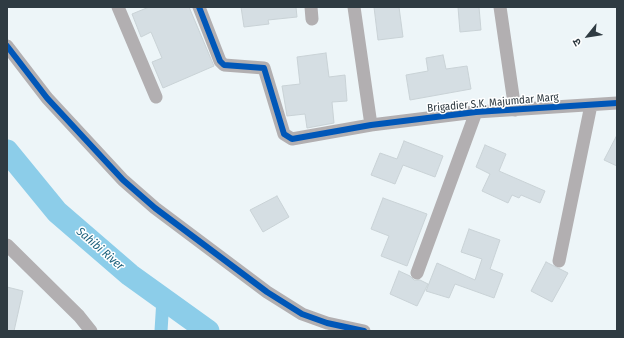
<!DOCTYPE html>
<meta charset="utf-8">
<style>
body{margin:0}
#map{position:relative;width:624px;height:338px;overflow:hidden;background:#edf5f8;font-family:"Fira Sans Condensed","Noto Sans Devanagari",sans-serif}
canvas{display:block}
.frame{position:absolute;inset:0;border:8px solid #2f3b42;pointer-events:none}
.north{position:absolute;left:568px;top:16px;width:40px;height:40px;-webkit-text-stroke:3px #fff;paint-order:stroke;rotate:240deg;font-size:11px;font-weight:700;line-height:16px;text-align:center;color:#2f3b42}
.north::after{content:'';display:block;margin:auto;width:14px;height:18px;background:#2f3b42;clip-path:polygon(50% 0,100% 100%,50% 72%,0 100%)}
</style>
<div id="map">
<canvas width="624" height="338"></canvas>
<div class="frame"></div>
<div class="north">उ</div>
</div>
<script>
const c = document.querySelector('canvas').getContext('2d');
c.lineJoin = 'round';
function poly(rows) {
  const path = new Path2D();
  for (const r of rows) {
    path.moveTo(r[0], r[1]);
    for (let i = 2; i < r.length; i += 2) path.lineTo(r[i], r[i + 1]);
  }
  return path;
}
function stroke(path, color, width, dash) {
  c.strokeStyle = color;
  c.lineWidth = width;
  c.lineCap = dash ? 'butt' : 'round';
  c.setLineDash(dash || []);
  c.stroke(path);
}
function fillPath(path, color) {
  c.fillStyle = color;
  c.fill(path, 'evenodd');
}
function drawText(font, color, halo, rows, align = 'center') {
  c.font = font + ' "Fira Sans Condensed",sans-serif';
  c.lineWidth = 3;
  c.setLineDash([]);
  c.textBaseline = 'middle';
  c.strokeStyle = halo;
  c.fillStyle = color;
  for (const [text, x, y, turn = 0] of rows) {
    c.save();
    c.translate(x, y);
    c.rotate((+turn || 0) * Math.PI / 180);
    c.textAlign = isNaN(turn) ? turn : align;
    if (halo) c.strokeText(text, 0, 0);
    c.fillText(text, 0, 0);
    c.restore();
  }
}
stroke(poly([
 [161,331,163,299]
]), '#8ccde9', 13);
stroke(poly([
 [7,151,57,212,130,275,208,331]
]), '#8ccde9', 23);
const building = poly([
 [149,7,189,7,214,66,163,88,152,62,162,58,151,32,141,37,132,14,149,7],
 [241,7,296,7,297,17,268,20,269,24,244,27,241,7],
 [374,7,399,7,403,37,378,40,374,7],
 [458,7,479,7,481,30,460,32,458,7],
 [326,53,329,77,345,75,347,101,332,102,334,123,307,128,305,114,287,116,282,86,300,84,297,57,326,53],
 [443,55,446,69,467,66,471,89,410,100,406,75,428,71,426,58,443,55],
 [617,135,617,166,604,160,617,135],
 [404,141,443,156,435,177,403,165,395,184,371,175,380,153,397,159,404,141],
 [485,145,506,154,499,171,545,191,540,203,521,195,519,198,512,195,508,203,482,191,490,174,476,167,485,145],
 [277,196,289,217,263,232,250,210,277,196],
 [383,198,427,214,407,266,381,256,389,236,371,229,383,198],
 [469,229,500,240,490,269,503,274,494,298,455,284,449,298,426,291,437,263,475,280,482,259,461,252,469,229],
 [546,262,568,273,552,302,531,291,546,262],
 [399,271,410,276,414,280,420,280,428,284,417,306,390,294,399,271],
 [7,287,23,291,14,331,7,331,7,287]
]);
fillPath(building, '#d5dee3');
stroke(building, '#c9d2d6', 1);
stroke(poly([
 [118,7,156,97],
 [199,7,220,61,224,65,264,68,284,134,292,139,371,125,476,112,617,103],
 [311,7,312,19],
 [354,7,371,125],
 [500,7,515,110],
 [7,46,47,98,123,180,155,208,267,292,302,314,327,323,364,331],
 [7,245,79,316,91,331],
 [559,261,591,105],
 [417,273,476,112]
]), '#b2afb1', 13);
stroke(poly([
 [199,7,220,61,224,65,264,68,284,134,292,139,371,125,476,112,617,103],
 [7,46,47,98,123,180,155,208,267,292,302,314,327,323,364,331]
]), '#0057b8', 6);
drawText('11px', '#2f3b42', '#fff', [
 ["Brigadier S.K. Majumdar Marg",493,103,-5]
]);
drawText('italic 12px', '#1b607b', '#fff', [
 ["Sahibi River",100,249,41]
]);
</script>
